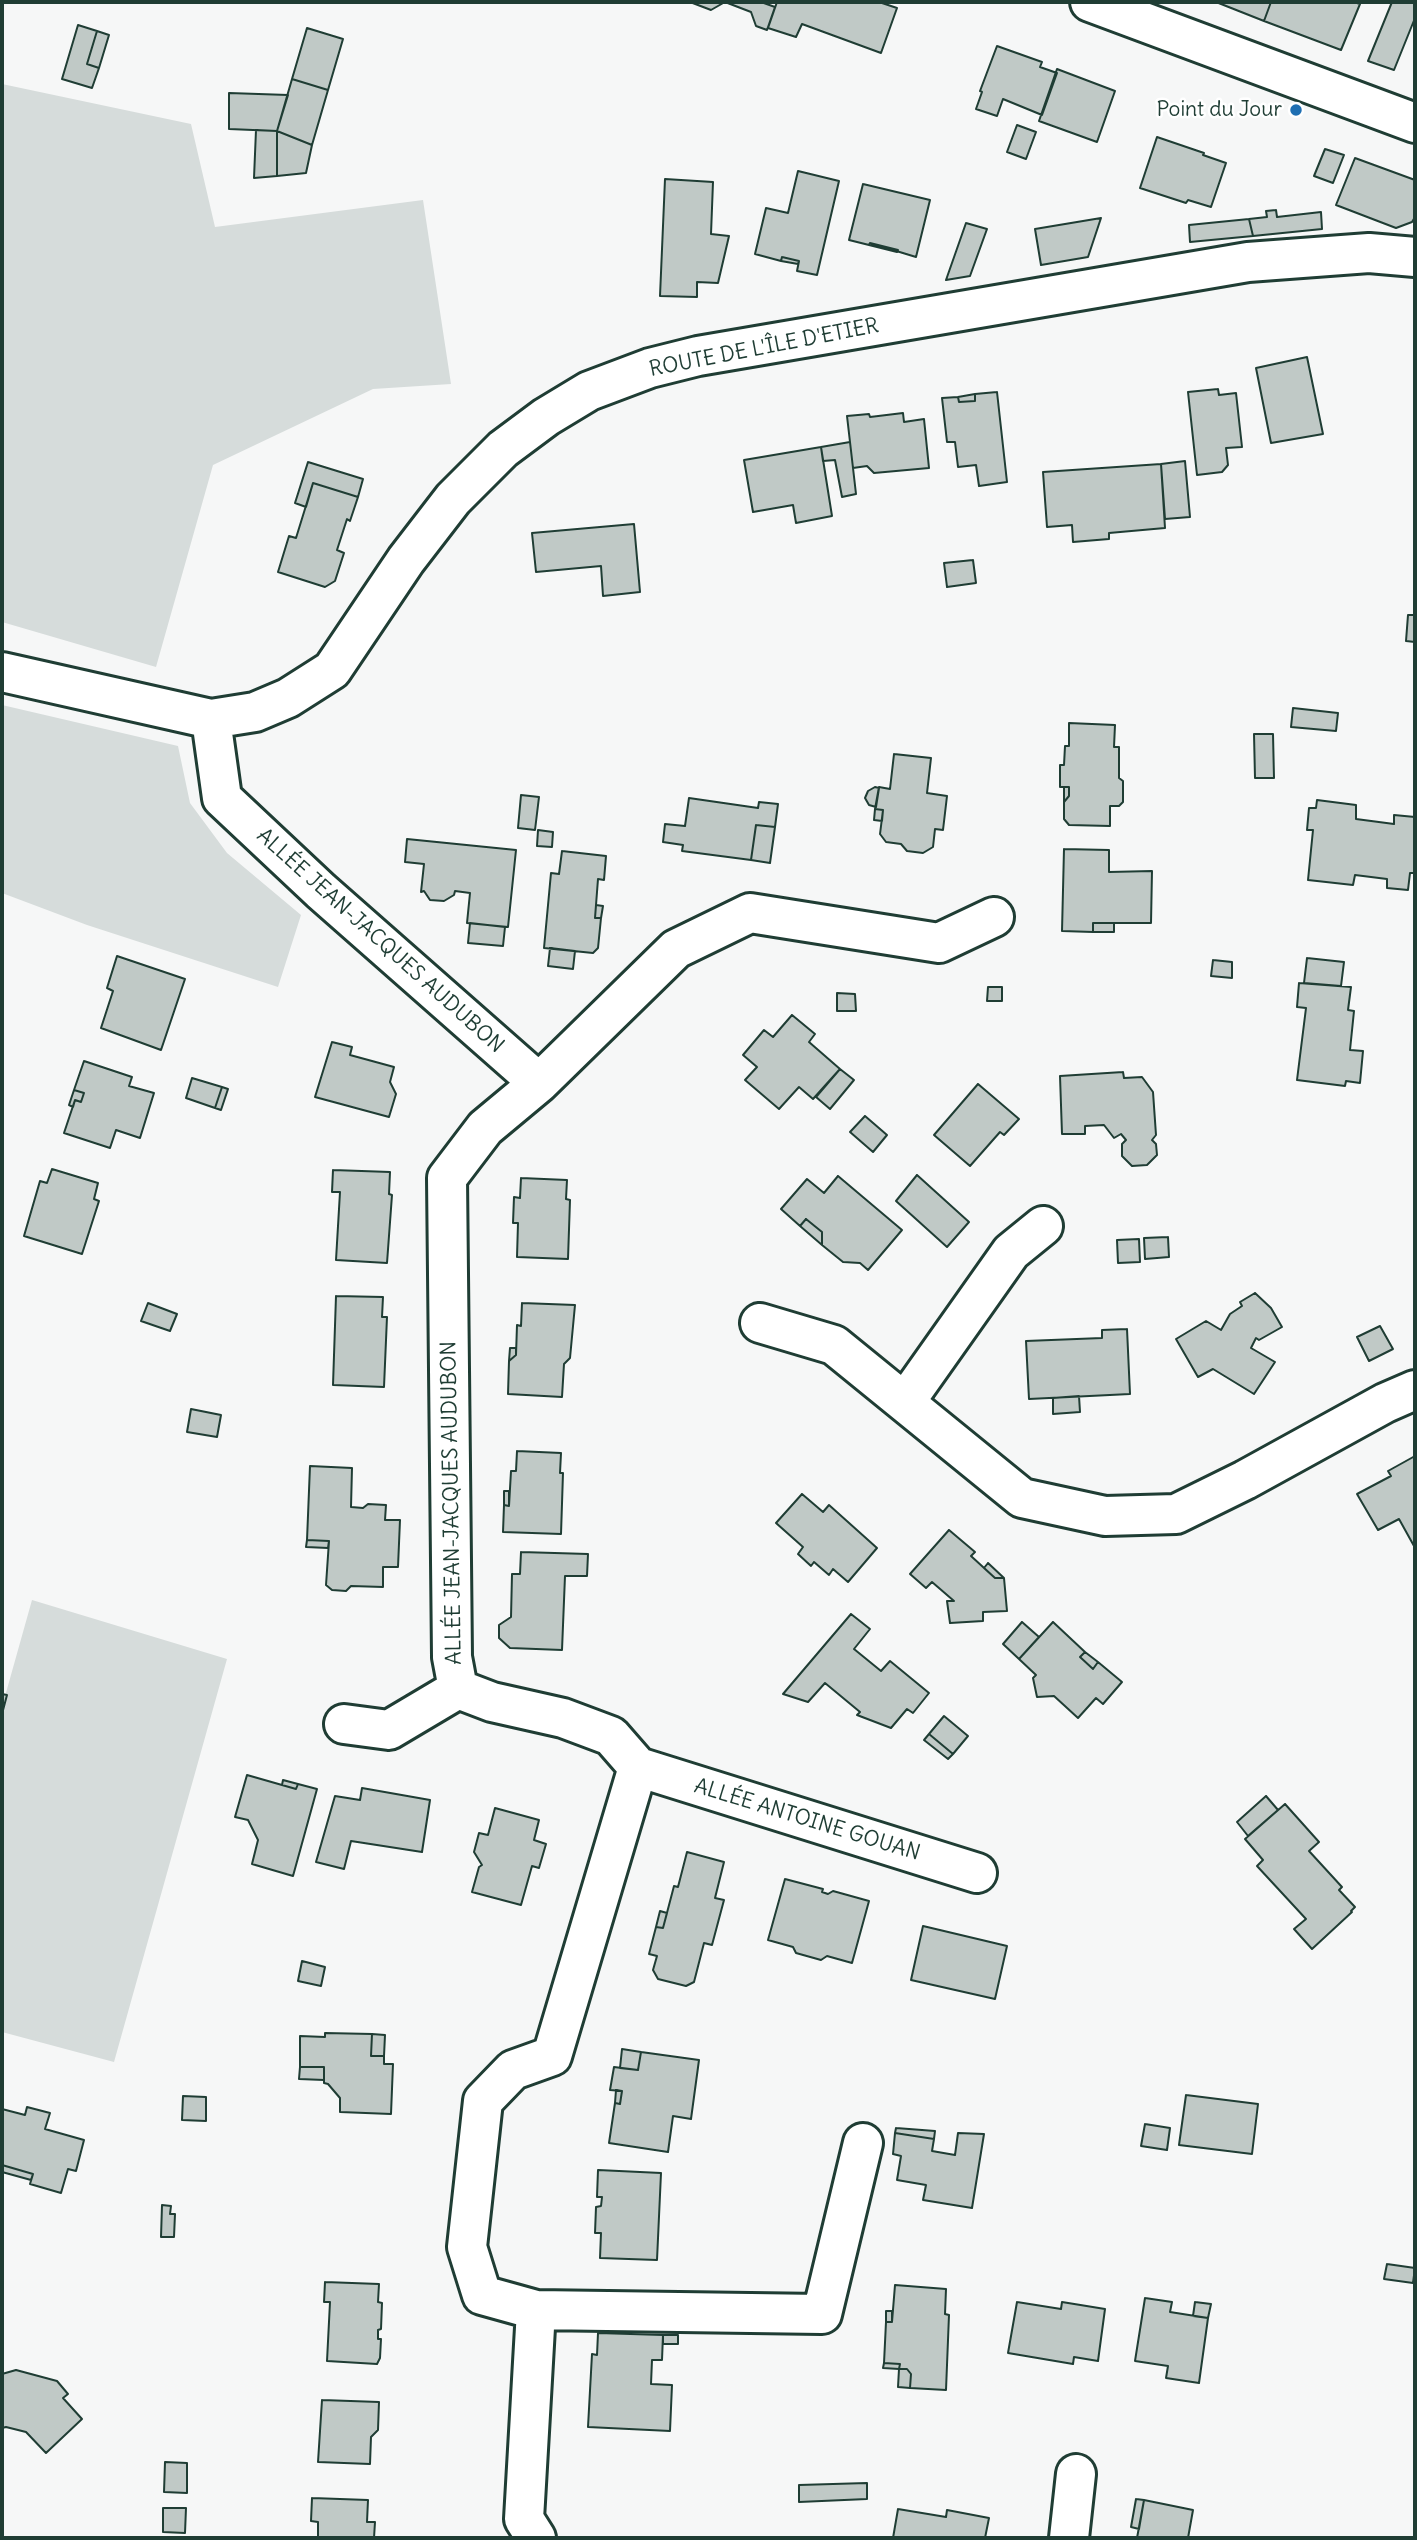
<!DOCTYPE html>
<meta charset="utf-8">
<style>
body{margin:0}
#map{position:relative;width:1417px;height:2540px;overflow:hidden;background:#f6f7f7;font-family:Delius,sans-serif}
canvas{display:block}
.frame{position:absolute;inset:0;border:4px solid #1f3d34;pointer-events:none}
</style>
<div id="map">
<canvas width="1417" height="2540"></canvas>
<div class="frame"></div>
</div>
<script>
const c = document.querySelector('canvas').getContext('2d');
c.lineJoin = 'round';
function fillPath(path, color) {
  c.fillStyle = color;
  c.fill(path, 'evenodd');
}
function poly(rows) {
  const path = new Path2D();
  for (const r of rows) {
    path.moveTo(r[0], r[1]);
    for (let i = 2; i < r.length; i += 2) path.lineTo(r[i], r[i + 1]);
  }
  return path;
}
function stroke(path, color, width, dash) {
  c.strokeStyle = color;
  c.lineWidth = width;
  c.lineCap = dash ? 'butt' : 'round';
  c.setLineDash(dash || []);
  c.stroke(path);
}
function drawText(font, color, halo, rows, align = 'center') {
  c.font = font + ' Delius,sans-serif';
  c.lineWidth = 5;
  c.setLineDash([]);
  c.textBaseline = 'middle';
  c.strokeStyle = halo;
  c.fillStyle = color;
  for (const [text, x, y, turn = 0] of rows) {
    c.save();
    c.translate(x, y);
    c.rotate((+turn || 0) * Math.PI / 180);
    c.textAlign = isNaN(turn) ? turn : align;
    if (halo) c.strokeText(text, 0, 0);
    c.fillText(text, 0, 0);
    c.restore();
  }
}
fillPath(poly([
 [2,84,191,124,215,227,423,200,451,384,373,389,213,465,156,667,2,622],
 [2,705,178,746,190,803,227,853,301,915,278,987,87,925,2,893],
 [32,1600,227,1659,114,2062,2,2032,2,1707]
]), '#d6dcdb');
const building = poly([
 [690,2,761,2,775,7,767,30,756,26,751,12,725,2,711,10,690,2],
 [777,2,879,2,897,8,881,53,802,24,796,37,768,28,777,2],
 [1216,2,1271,2,1264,21,1216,2],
 [1271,2,1354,2,1360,4,1341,50,1264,21,1271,2],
 [1392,2,1415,2,1415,18,1394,70,1368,61,1392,2],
 [78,25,97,31,87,64,99,68,92,88,62,79,78,25],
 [307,28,343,39,328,90,292,79,307,28],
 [97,31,109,35,99,68,87,64,97,31],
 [997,46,1042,62,1040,67,1057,73,1042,115,1003,99,997,116,976,109,982,92,980,91,997,46],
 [1057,69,1115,91,1097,142,1039,121,1057,69],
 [292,79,328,90,312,145,277,131,292,79],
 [229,93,288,95,277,131,229,129,229,93],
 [1017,125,1036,132,1026,159,1007,152,1017,125],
 [256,130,277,131,277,176,254,178,256,130],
 [277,131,312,145,306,173,277,176,277,131],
 [1157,137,1204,153,1203,155,1226,163,1211,207,1188,200,1186,203,1140,188,1157,137],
 [1325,149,1344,155,1333,183,1314,176,1325,149],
 [1355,158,1415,180,1415,217,1412,222,1396,228,1336,205,1355,158],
 [798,171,839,181,817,275,797,271,799,261,782,257,781,261,755,254,766,208,788,213,798,171],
 [665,179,713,182,711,234,729,236,718,283,697,282,697,297,660,296,665,179],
 [863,184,930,200,916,257,870,243,869,245,849,240,863,184],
 [1276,210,1277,217,1321,212,1322,229,1253,236,1249,219,1267,217,1266,211,1276,210],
 [1101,218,1088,257,1041,265,1035,229,1101,218],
 [1249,219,1253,236,1190,242,1189,225,1249,219],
 [966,223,987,229,970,276,946,280,966,223],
 [870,243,898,250,897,252,869,245,870,243],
 [782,257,799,261,798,264,781,261,782,257],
 [1307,357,1323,434,1271,443,1256,368,1307,357],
 [1218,389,1219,395,1236,393,1242,447,1226,448,1228,465,1222,472,1197,475,1188,392,1218,389],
 [997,392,1007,482,979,486,976,465,958,467,955,442,947,442,942,398,958,397,959,402,975,401,975,394,997,392],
 [975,394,975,401,959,402,958,397,975,394],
 [903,413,904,422,924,419,929,468,874,473,867,466,853,468,847,416,869,414,870,417,903,413],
 [850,442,856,494,842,497,835,460,823,461,821,447,850,442],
 [821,447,832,516,796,523,793,505,753,512,744,460,821,447],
 [1185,461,1190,517,1165,519,1161,464,1185,461],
 [308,462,363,479,358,497,313,483,306,507,295,503,308,462],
 [1161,464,1165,528,1109,533,1109,539,1073,542,1072,525,1047,527,1043,472,1161,464],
 [313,483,358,497,350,521,347,519,337,550,344,553,335,581,325,587,278,572,289,536,296,538,313,483],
 [634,524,640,592,603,596,601,566,536,572,532,533,634,524],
 [973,560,976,583,947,587,944,563,973,560],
 [1408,615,1415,615,1415,642,1406,641,1408,615],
 [1293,708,1338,713,1336,731,1291,727,1293,708],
 [1069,723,1115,725,1114,747,1119,747,1119,778,1123,781,1123,802,1119,806,1110,806,1110,826,1069,825,1064,819,1064,802,1069,796,1069,787,1060,787,1060,765,1064,765,1065,746,1069,746,1069,723],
 [1254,734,1273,734,1274,778,1255,778,1254,734],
 [894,754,931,758,927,793,947,796,943,830,935,829,933,847,923,853,907,851,901,844,886,842,880,834,883,810,875,809,879,787,890,789,894,754],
 [875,787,879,788,876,807,869,805,865,798,868,791,875,787],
 [1064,787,1069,787,1069,796,1064,802,1064,787],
 [521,795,539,797,535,830,518,828,521,795],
 [689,798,758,808,759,802,778,804,775,827,756,825,751,860,682,851,683,845,663,842,665,824,685,826,689,798],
 [1317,800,1356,805,1356,819,1394,824,1394,815,1415,817,1415,873,1410,873,1408,890,1387,888,1387,879,1355,875,1353,885,1308,880,1313,830,1307,830,1309,808,1316,808,1317,800],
 [875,809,883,810,882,821,874,820,875,809],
 [756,825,775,827,770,863,751,860,756,825],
 [538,830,553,832,552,847,537,846,538,830],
 [407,839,516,850,508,927,467,923,470,893,455,891,454,895,444,901,430,900,424,891,421,892,424,864,405,862,407,839],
 [1064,849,1109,850,1109,872,1152,871,1151,923,1093,923,1093,932,1062,931,1064,849],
 [562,851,606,856,604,880,598,879,595,918,601,918,598,948,593,953,544,948,551,873,559,874,562,851],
 [596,905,603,906,601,918,595,918,596,905],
 [470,923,505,927,503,946,468,943,470,923],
 [1093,923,1114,923,1114,932,1093,932,1093,923],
 [550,948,575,951,573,969,548,966,550,948],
 [117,956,185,979,161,1050,101,1028,113,991,107,988,117,956],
 [1307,958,1344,962,1341,986,1304,983,1307,958],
 [1213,960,1232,962,1232,978,1211,976,1213,960],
 [1299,983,1351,987,1348,1010,1354,1011,1350,1050,1363,1051,1360,1083,1346,1081,1345,1086,1297,1080,1306,1008,1297,1007,1299,983],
 [988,987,1002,987,1002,1001,987,1001,988,987],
 [837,993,855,994,856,1011,837,1011,837,993],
 [792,1015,815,1034,809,1042,840,1069,813,1099,799,1087,779,1109,745,1080,757,1067,743,1055,764,1030,773,1037,792,1015],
 [332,1042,352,1047,350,1055,394,1067,390,1082,396,1094,389,1117,315,1097,332,1042],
 [84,1061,132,1077,129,1086,154,1093,140,1138,116,1130,110,1148,64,1133,75,1100,81,1102,84,1093,74,1090,84,1061],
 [840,1069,854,1080,830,1109,816,1097,840,1069],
 [1123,1072,1124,1078,1142,1077,1153,1092,1156,1135,1152,1140,1156,1144,1157,1155,1147,1165,1132,1166,1122,1156,1122,1144,1126,1140,1121,1134,1114,1138,1104,1125,1085,1126,1085,1134,1062,1134,1060,1076,1123,1072],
 [192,1078,222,1087,215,1108,186,1098,192,1078],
 [978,1084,1019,1119,1004,1135,1000,1132,970,1166,934,1135,978,1084],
 [222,1087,228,1089,221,1110,215,1108,222,1087],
 [74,1090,84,1093,81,1102,75,1100,73,1107,69,1105,74,1090],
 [865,1116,887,1135,873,1152,850,1132,865,1116],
 [52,1169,98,1183,94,1199,99,1201,82,1254,24,1236,40,1181,47,1183,52,1169],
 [333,1170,390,1172,389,1194,392,1195,387,1263,336,1260,340,1192,332,1192,333,1170],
 [917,1175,969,1222,947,1247,896,1201,917,1175],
 [838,1176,902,1230,868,1270,860,1263,843,1262,822,1245,822,1232,806,1219,800,1226,781,1209,807,1179,824,1193,838,1176],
 [521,1178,567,1180,566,1199,570,1200,568,1259,517,1257,518,1223,513,1223,514,1197,520,1198,521,1178],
 [806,1219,822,1232,822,1245,800,1226,806,1219],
 [1168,1237,1169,1257,1145,1259,1144,1238,1168,1237],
 [1139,1239,1140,1262,1118,1263,1117,1240,1139,1239],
 [1255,1293,1271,1308,1282,1327,1259,1340,1256,1338,1251,1348,1275,1362,1254,1394,1213,1369,1198,1377,1176,1339,1206,1321,1221,1330,1230,1314,1242,1306,1240,1302,1255,1293],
 [336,1296,383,1297,382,1317,387,1317,384,1387,333,1385,336,1296],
 [148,1303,177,1314,170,1331,141,1321,148,1303],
 [522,1303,575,1305,570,1358,564,1364,562,1397,508,1394,509,1361,516,1355,517,1325,521,1326,522,1303],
 [1380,1326,1393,1349,1369,1361,1357,1337,1380,1326],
 [1127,1329,1130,1394,1029,1399,1026,1341,1102,1338,1102,1330,1127,1329],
 [510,1348,516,1348,516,1355,509,1361,510,1348],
 [1079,1396,1080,1412,1053,1414,1053,1398,1079,1396],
 [191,1409,221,1415,217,1437,187,1432,191,1409],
 [517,1451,561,1453,560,1473,563,1473,561,1534,503,1532,504,1505,509,1506,511,1471,516,1471,517,1451],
 [1415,1456,1415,1546,1414,1546,1399,1519,1378,1530,1357,1494,1391,1476,1388,1471,1415,1456],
 [310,1466,352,1468,351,1507,363,1508,368,1504,386,1505,385,1520,400,1520,398,1567,383,1567,383,1587,351,1586,346,1591,332,1590,326,1585,329,1541,307,1540,310,1466],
 [504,1491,509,1491,509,1506,504,1505,504,1491],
 [802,1494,823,1512,829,1505,877,1548,848,1582,833,1569,829,1575,814,1562,811,1566,798,1554,803,1547,776,1523,802,1494],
 [949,1530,975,1552,971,1556,995,1578,1004,1578,1007,1611,983,1612,983,1621,950,1623,947,1601,954,1601,932,1582,926,1588,910,1574,949,1530],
 [307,1540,329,1541,328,1548,306,1547,307,1540],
 [521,1552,588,1554,587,1576,565,1576,562,1650,510,1648,499,1638,499,1625,511,1617,512,1574,520,1574,521,1552],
 [988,1563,1004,1578,995,1578,984,1568,988,1563],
 [851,1614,870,1629,854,1649,881,1671,890,1661,929,1693,913,1713,907,1709,891,1728,857,1715,860,1712,825,1683,808,1702,783,1694,851,1614],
 [1022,1622,1039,1637,1019,1659,1003,1644,1022,1622],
 [1053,1622,1085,1652,1080,1657,1093,1669,1098,1662,1122,1682,1103,1704,1096,1698,1078,1718,1054,1696,1037,1697,1033,1678,1036,1675,1019,1659,1053,1622],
 [1085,1652,1098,1662,1093,1669,1080,1657,1085,1652],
 [2,1694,7,1695,2,1714,2,1694],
 [944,1716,968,1736,953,1754,929,1734,944,1716],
 [929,1734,953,1754,948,1759,924,1740,929,1734],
 [247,1775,296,1789,298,1784,317,1789,293,1876,252,1864,258,1840,248,1820,235,1817,247,1775],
 [283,1780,298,1784,296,1789,282,1785,283,1780],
 [362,1788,430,1800,422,1852,351,1841,344,1869,316,1862,335,1796,360,1800,362,1788],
 [1266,1796,1278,1810,1248,1836,1237,1822,1266,1796],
 [1285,1804,1319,1842,1309,1851,1342,1887,1339,1890,1355,1907,1351,1911,1352,1912,1312,1949,1294,1929,1306,1919,1257,1866,1263,1860,1245,1839,1285,1804],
 [495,1808,539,1820,534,1840,546,1844,539,1868,532,1866,521,1905,472,1892,479,1867,482,1865,474,1852,479,1833,488,1835,495,1808],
 [687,1852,724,1862,715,1898,724,1900,712,1945,704,1943,694,1982,686,1986,658,1979,653,1970,657,1956,649,1954,656,1927,663,1928,674,1886,678,1887,687,1852],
 [785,1879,823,1889,822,1892,828,1894,833,1891,869,1901,852,1963,827,1956,821,1960,796,1953,793,1947,768,1940,785,1879],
 [660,1911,667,1913,663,1928,656,1927,660,1911],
 [923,1926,1007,1946,995,1999,911,1980,923,1926],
 [302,1961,325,1967,321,1986,298,1981,302,1961],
 [325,2033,372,2034,371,2056,384,2056,384,2064,393,2064,391,2114,340,2112,340,2098,328,2084,324,2083,324,2067,300,2067,300,2036,325,2037,325,2033],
 [372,2034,385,2035,384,2056,371,2056,372,2034],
 [622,2049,641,2052,638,2070,620,2068,622,2049],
 [641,2052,699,2060,691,2119,673,2116,668,2152,609,2143,615,2103,620,2104,622,2091,610,2090,614,2067,638,2070,641,2052],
 [300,2067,324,2067,324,2080,299,2079,300,2067],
 [616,2090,622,2091,620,2104,615,2103,616,2090],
 [1186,2095,1258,2104,1252,2154,1179,2145,1186,2095],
 [183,2096,206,2097,206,2121,182,2120,183,2096],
 [27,2107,50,2113,45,2129,84,2140,76,2171,68,2169,61,2193,30,2184,33,2174,2,2165,2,2109,25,2115,27,2107],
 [1145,2124,1170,2128,1167,2150,1141,2146,1145,2124],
 [896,2128,935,2131,934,2139,895,2133,896,2128],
 [895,2133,934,2139,932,2151,955,2155,958,2133,984,2134,972,2208,923,2200,926,2185,897,2180,901,2156,893,2154,895,2133],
 [2,2165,33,2174,31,2180,2,2172,2,2165],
 [598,2170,661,2173,657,2260,600,2258,601,2233,595,2233,596,2207,601,2206,602,2197,597,2197,598,2170],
 [162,2205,171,2206,170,2214,175,2214,174,2237,161,2237,162,2205],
 [1387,2264,1415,2268,1413,2283,1384,2279,1387,2264],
 [325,2282,379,2284,378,2302,382,2303,381,2329,378,2330,378,2339,381,2339,380,2358,377,2364,327,2361,330,2302,324,2302,325,2282],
 [895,2285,946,2289,945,2314,949,2315,946,2390,910,2388,911,2374,907,2369,899,2369,900,2364,884,2363,886,2322,892,2322,895,2285],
 [1145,2298,1172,2302,1170,2312,1208,2318,1199,2383,1166,2378,1168,2366,1135,2361,1145,2298],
 [1017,2302,1061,2309,1062,2302,1105,2309,1098,2361,1074,2357,1073,2364,1008,2353,1017,2302],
 [1195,2302,1211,2304,1208,2318,1193,2316,1195,2302],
 [886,2311,892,2311,892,2322,886,2322,886,2311],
 [598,2333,663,2335,662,2360,652,2360,651,2384,672,2385,670,2431,588,2427,592,2354,597,2355,598,2333],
 [663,2335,678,2335,678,2344,663,2344,663,2335],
 [884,2363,900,2364,899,2369,883,2368,884,2363],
 [899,2369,907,2369,911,2374,910,2388,898,2387,899,2369],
 [16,2370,57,2381,68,2394,63,2398,82,2419,46,2453,26,2432,6,2427,2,2428,2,2374,16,2370],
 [322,2400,379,2402,378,2430,371,2437,370,2464,318,2462,322,2400],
 [165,2462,187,2463,187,2493,164,2492,165,2462],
 [867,2483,867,2499,799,2502,799,2485,867,2483],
 [312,2498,368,2500,367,2522,375,2522,374,2538,318,2538,318,2522,311,2521,312,2498],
 [1136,2499,1144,2500,1139,2529,1131,2527,1136,2499],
 [1144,2500,1193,2510,1188,2538,1137,2538,1144,2500],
 [163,2508,186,2508,185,2533,163,2532,163,2508],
 [898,2509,946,2517,947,2510,989,2518,985,2538,893,2538,898,2509]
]);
fillPath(building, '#c0c9c6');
stroke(building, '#1f3d34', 2);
const street = poly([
 [2,672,211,719,255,712,288,698,332,670,406,560,453,499,503,449,546,417,589,391,650,368,698,356,1248,262,1369,253,1415,257],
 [211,719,222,798,321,891,539,1083,485,1128,447,1178,452,1657,458,1689,492,1702,563,1718,611,1736,638,1767,552,2056,513,2070,483,2101,467,2247,482,2295,536,2310,524,2519,536,2538],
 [539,1083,676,949,750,913,939,943,994,917],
 [760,1323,834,1345,1022,1498,1105,1516,1176,1514,1245,1480,1385,1403,1415,1390],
 [905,1402,1011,1252,1043,1226],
 [344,1724,389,1730,458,1689],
 [638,1767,977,1873],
 [536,2310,822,2314,863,2143],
 [1069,2538,1076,2474]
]);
const secondary = poly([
 [1090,2,1415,123]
]);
stroke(street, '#1f3d34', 44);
stroke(secondary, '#1f3d34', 44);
stroke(street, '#fff', 38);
stroke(secondary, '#fff', 38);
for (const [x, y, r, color] of [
 [1296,110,7,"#1f6fb2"]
]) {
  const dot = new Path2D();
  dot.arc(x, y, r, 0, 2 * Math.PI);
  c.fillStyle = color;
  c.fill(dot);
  stroke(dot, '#fff', 2.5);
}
drawText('21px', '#1f3d34', '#fff', [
 ["Point du Jour",1282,110]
], 'right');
drawText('21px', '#1f3d34', '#fff', [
 ["ROUTE DE L'ÎLE D'ETIER",764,348,-11],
 ["ALLÉE JEAN-JACQUES AUDUBON",380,941,42],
 ["ALLÉE JEAN-JACQUES AUDUBON",452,1503,-91],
 ["ALLÉE ANTOINE GOUAN",807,1820,17]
]);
</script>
